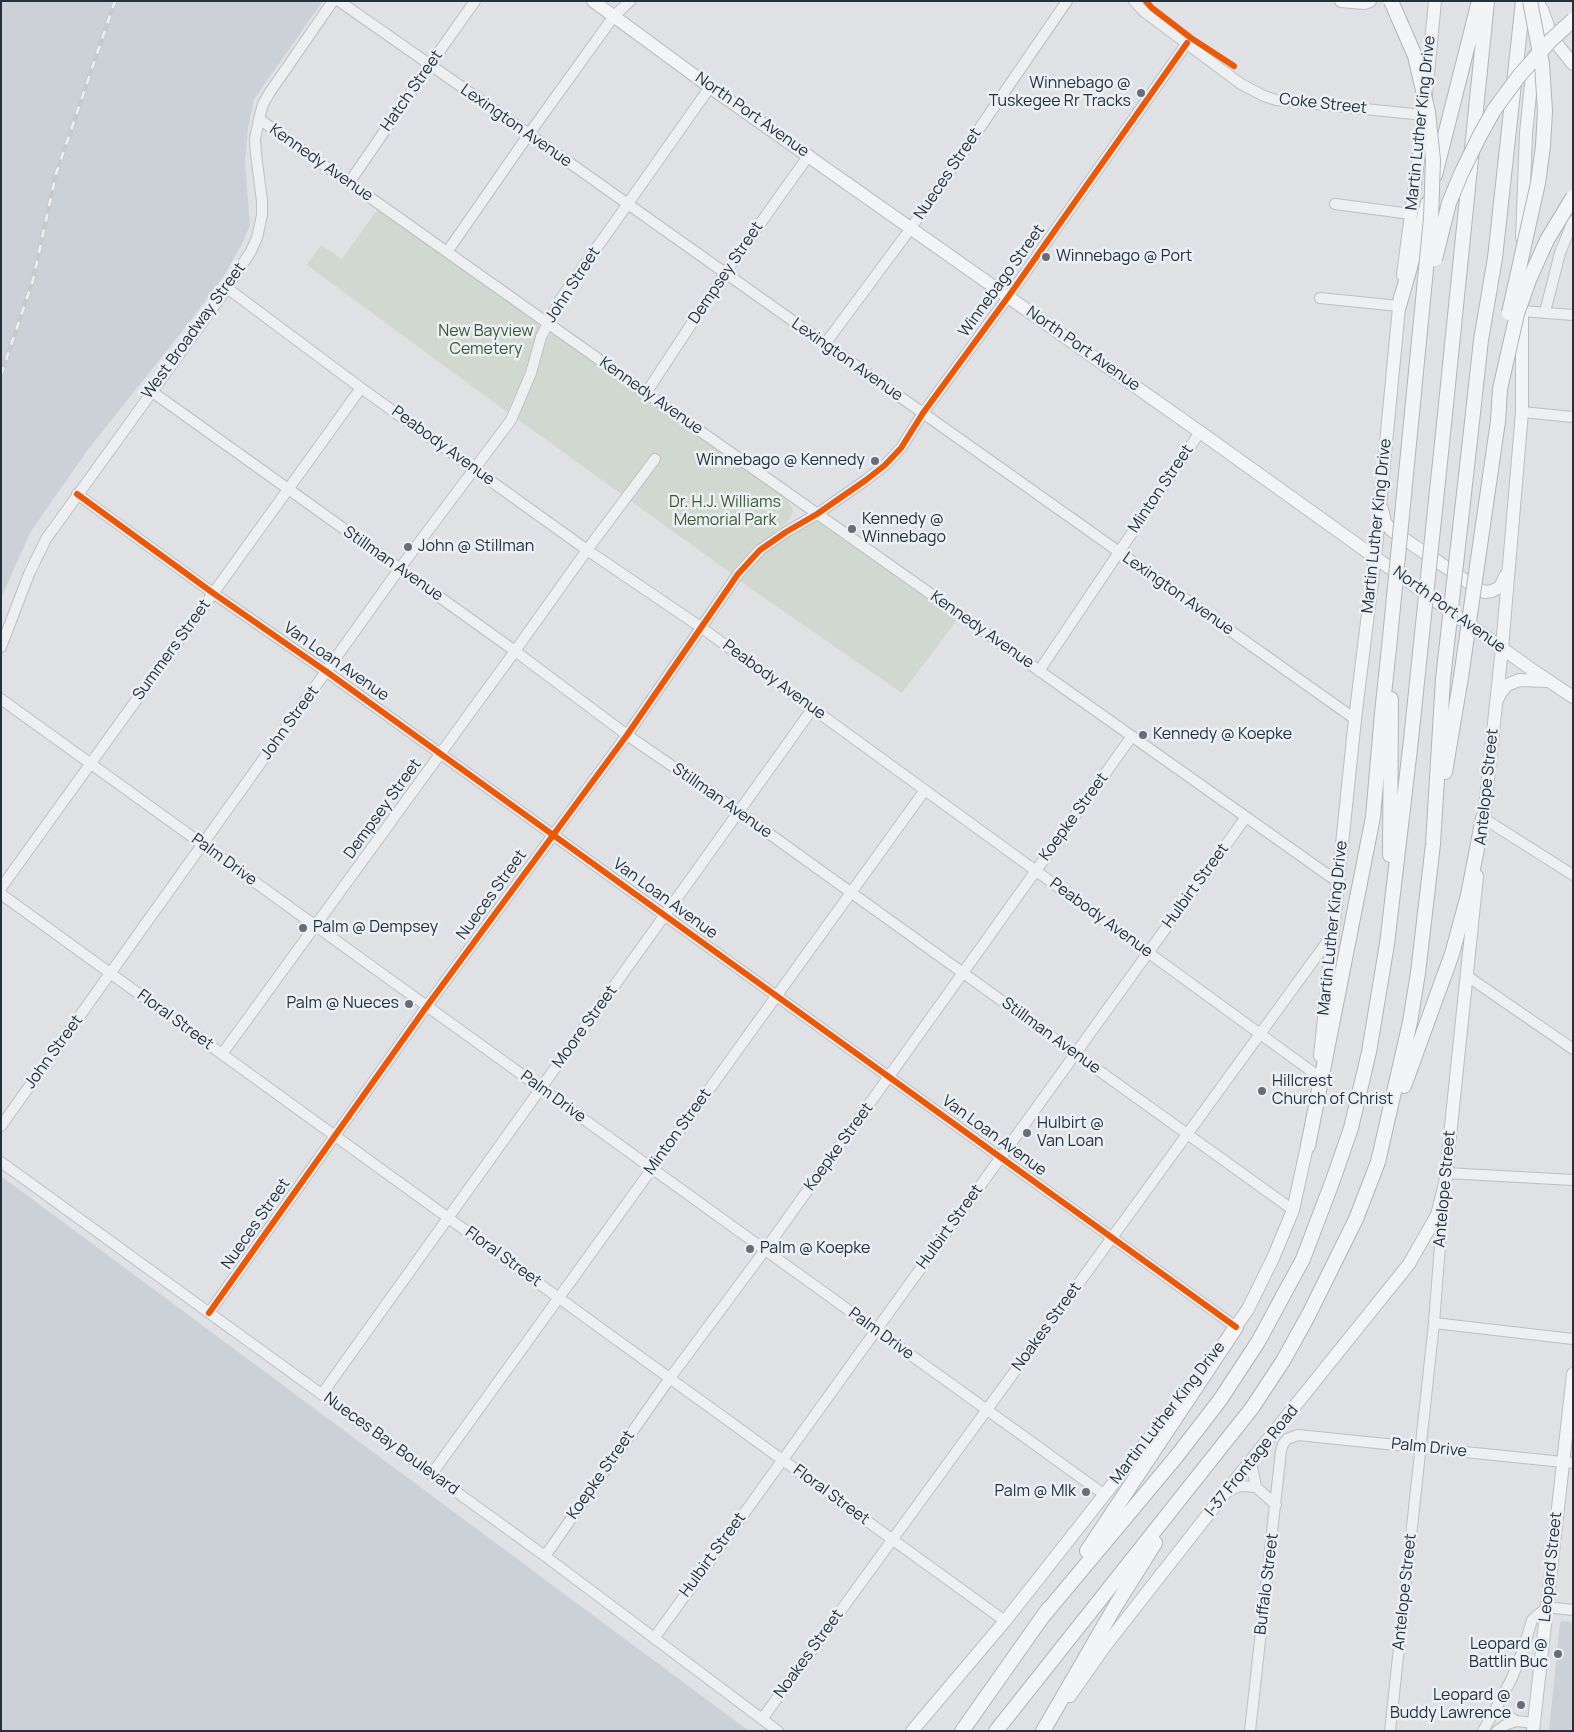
<!DOCTYPE html>
<style>
body{margin:0}
#map{position:relative;width:1574px;height:1732px;overflow:hidden;background:#dfe1e4;font-family:Manrope,sans-serif}
canvas{display:block}
.frame{position:absolute;inset:0;border:2px solid #26303d;pointer-events:none}
</style>
<div id="map">
<canvas width="1574" height="1732"></canvas>
<div class="frame"></div>
</div>
<script>
const c = document.querySelector('canvas').getContext('2d');
c.lineJoin = 'round';
function fillPath(path, color) {
  c.fillStyle = color;
  c.fill(path, 'evenodd');
}
function poly(rows) {
  const path = new Path2D();
  for (const r of rows) {
    path.moveTo(r[0], r[1]);
    for (let i = 2; i < r.length; i += 2) path.lineTo(r[i], r[i + 1]);
  }
  return path;
}
function stroke(path, color, width, dash) {
  c.strokeStyle = color;
  c.lineWidth = width;
  c.lineCap = dash ? 'butt' : 'round';
  c.setLineDash(dash || []);
  c.stroke(path);
}
function drawText(font, color, halo, rows, align = 'center') {
  c.font = font + ' Manrope,sans-serif';
  c.lineWidth = 5;
  c.setLineDash([]);
  c.textBaseline = 'middle';
  c.strokeStyle = halo;
  c.fillStyle = color;
  for (const [text, x, y, turn = 0] of rows) {
    c.save();
    c.translate(x, y);
    c.rotate((+turn || 0) * Math.PI / 180);
    c.textAlign = isNaN(turn) ? turn : align;
    if (halo) c.strokeText(text, 0, 0);
    c.fillText(text, 0, 0);
    c.restore();
  }
}
fillPath(poly([
 [1,1,323,1,254,99,248,128,245,163,250,225,241,246,223,277,191,320,87,451,31,531,1,598],
 [1,1176,749,1731,1,1731],
 [1562,1621,1573,1622,1573,1731,1549,1731,1560,1623]
]), '#ccd1d8');
fillPath(poly([
 [378,209,538,323,539,327,522,380,507,412,307,265,321,245,342,259],
 [551,334,555,335,787,498,793,510,790,519,753,550,732,574,516,418,528,395,547,338],
 [815,520,957,620,902,693,740,581,757,560,772,546]
]), '#d0d8cf');
const minor = poly([
 [339,1,529,134,1355,719],
 [1134,1,1143,11,1241,84,1264,96,1276,100,1424,115],
 [259,119,1338,882],
 [349,183,429,66,475,1],
 [1335,204,1411,214],
 [447,252,529,134,614,16,630,1],
 [227,288,361,388,587,550,702,628,1318,1076],
 [1320,298,1399,306],
 [1522,311,1573,315],
 [1545,312,1560,253,1573,221],
 [825,344,911,228,1067,1],
 [151,391,515,651,627,735,739,812,1293,1210],
 [646,393,725,273,809,155],
 [1522,412,1573,417],
 [77,494,213,593,327,672,1236,1327],
 [1,647,29,574,46,539,227,288,251,251,257,238,262,215,262,201,256,155,255,139,259,119,263,104,270,92,333,1],
 [1039,671,1200,432],
 [1,699,1105,1495],
 [1483,818,1573,875],
 [1,888,361,388],
 [1,894,1005,1621],
 [1467,976,1573,1049],
 [222,1054,515,651,587,550,655,459],
 [1,1126,400,568,511,420,531,373,541,337,560,300,710,87],
 [1,1162,545,1556,778,1731],
 [1446,1173,1573,1180],
 [209,1313,427,1006,627,735,738,574,760,550,786,532,817,514,866,480,885,465,901,448,923,413,1008,297,1187,43],
 [1434,1323,1573,1339],
 [322,1394,813,708],
 [1251,1462,1256,1487,1276,1505],
 [431,1475,925,790],
 [1227,1492,1239,1486,1256,1487],
 [545,1556,670,1378,765,1250,1132,736],
 [655,1637,1246,817],
 [1496,1708,1516,1721],
 [762,1719,1332,935],
 [1250,1731,1281,1451,1283,1444,1287,1439,1298,1435,1573,1463],
 [1390,1731,1434,1323,1443,1207],
 [1483,1731,1496,1708,1512,1678,1523,1650,1532,1620,1547,1607,1573,1610],
 [1497,1731,1507,1724,1516,1721,1534,1723]
]);
const major = poly([
 [593,1,710,87,1200,432,1531,669,1573,697],
 [1341,1,1364,3,1370,1],
 [1542,9,1552,38,1573,64],
 [1537,26,1539,1],
 [1522,238,1526,133,1534,56],
 [1403,275,1424,115,1435,1],
 [1382,509,1385,522,1391,530,1475,587,1484,592,1492,591,1500,587,1506,575],
 [1497,700,1501,692,1507,685,1519,680,1548,681],
 [1483,826,1502,648,1522,412,1522,308],
 [1320,1056,1355,719,1375,557,1400,297],
 [1230,1335,1248,1309,1274,1256,1293,1210,1309,1137],
 [1070,1696,1105,1646,1225,1493,1409,1264,1437,1215,1445,1184,1477,876],
 [912,1731,1005,1621,1190,1386],
 [1533,1731,1573,1374]
]);
const highway = poly([
 [1435,175,1479,1],
 [1399,306,1428,203],
 [1444,424,1487,1],
 [1470,440,1481,340,1495,258,1523,1],
 [1445,772,1461,677],
 [1390,855,1391,699],
 [1404,1086,1452,954,1468,895,1483,818],
 [1308,1146,1373,817,1382,713,1389,648],
 [1087,1551,1236,1327],
 [1044,1615,1176,1457,1220,1400,1258,1342,1303,1259,1333,1180,1351,1128,1369,1052,1387,944,1411,740,1420,653],
 [962,1731,1048,1609],
 [996,1731,1252,1408,1283,1361,1308,1316,1356,1219,1378,1162,1410,1022,1418,973,1433,844,1443,679],
 [1043,1731,1116,1605,1155,1543]
]);
stroke(minor, '#bdbfc2', 12);
stroke(major, '#babec2', 14);
stroke(highway, '#b1b4b9', 16);
stroke(minor, '#eeeff1', 10);
stroke(major, '#f3f4f5', 12);
stroke(highway, '#f3f4f5', 14);
const rail = poly([
 [1,375,33,280,56,174,115,1]
]);
stroke(rail, '#c7c9cc', 4.5);
stroke(rail, '#ebf0f4', 2.5, [8]);
const highwayBridge = poly([
 [1435,259,1449,203,1461,174,1479,137,1494,110,1519,76,1550,41,1573,20],
 [1509,313,1538,183,1543,146,1545,111,1542,64,1530,1],
 [1389,648,1431,218,1433,160,1428,112,1415,56,1391,1],
 [1420,653,1444,424],
 [1461,677,1498,421,1500,389,1517,314,1529,280,1547,240,1573,197],
 [1443,679,1470,440]
]);
stroke(highwayBridge, '#b1b4b9', 16, []);
stroke(highwayBridge, '#f3f4f5', 14);
stroke(poly([
 [1146,1,1152,8,1191,38,1234,66],
 [77,494,213,593,327,672,1236,1327],
 [209,1313,427,1006,627,735,738,574,760,550,786,532,817,514,866,480,885,465,901,448,923,413,1008,297,1187,43]
]), '#e8590c', 6);
for (const [x, y, r, color] of [
 [1141,93,5,"#676e77"],
 [1046,257,5,"#676e77"],
 [875,461,5,"#676e77"],
 [852,529,5,"#676e77"],
 [408,547,5,"#676e77"],
 [1143,735,5,"#676e77"],
 [303,928,5,"#676e77"],
 [409,1004,5,"#676e77"],
 [1262,1091,5,"#676e77"],
 [1027,1133,5,"#676e77"],
 [750,1249,5,"#676e77"],
 [1086,1492,5,"#676e77"],
 [1558,1654,5,"#676e77"],
 [1521,1705,5,"#676e77"]
]) {
  const dot = new Path2D();
  dot.arc(x, y, r, 0, 2 * Math.PI);
  c.fillStyle = color;
  c.fill(dot);
  stroke(dot, '#ebf0f4', 2);
}
drawText('16px', '#26303d', '#ebf0f4', [
 ["Winnebago @",1131,84,"right"],
 ["Tuskegee Rr Tracks",1131,102,"right"],
 ["Winnebago @ Port",1056,257],
 ["Winnebago @ Kennedy",865,461,"right"],
 ["Kennedy @",862,520],
 ["Winnebago",862,538],
 ["John @ Stillman",418,547],
 ["Kennedy @ Koepke",1153,735],
 ["Palm @ Dempsey",313,928],
 ["Palm @ Nueces",399,1004,"right"],
 ["Hillcrest",1272,1082],
 ["Church of Christ",1272,1100],
 ["Hulbirt @",1037,1124],
 ["Van Loan",1037,1142],
 ["Palm @ Koepke",760,1249],
 ["Palm @ Mlk",1076,1492,"right"],
 ["Leopard @",1548,1645,"right"],
 ["Battlin Buc",1548,1663,"right"],
 ["Leopard @",1511,1696,"right"],
 ["Buddy Lawrence",1511,1714,"right"]
], 'left');
drawText('16px', '#26303d', '#ebf0f4', [
 ["Hatch Street",412,91,-55],
 ["Coke Street",1323,104,6],
 ["North Port Avenue",752,115,35],
 ["Martin Luther King Drive",1421,123,-84],
 ["Lexington Avenue",516,126,35],
 ["Kennedy Avenue",321,163,35],
 ["Nueces Street",948,174,-56],
 ["Dempsey Street",726,273,-56],
 ["Winnebago Street",1002,281,-54],
 ["John Street",573,285,-57],
 ["West Broadway Street",194,331,-54],
 ["North Port Avenue",1083,349,35],
 ["Lexington Avenue",847,360,35],
 ["Kennedy Avenue",651,396,35],
 ["Peabody Avenue",443,446,36],
 ["Minton Street",1161,489,-56],
 ["Martin Luther King Drive",1377,526,-84],
 ["Stillman Avenue",393,564,35],
 ["Lexington Avenue",1178,594,35],
 ["North Port Avenue",1449,610,36],
 ["Kennedy Avenue",982,630,35],
 ["Summers Street",172,650,-54],
 ["Van Loan Avenue",336,662,35],
 ["Peabody Avenue",774,680,36],
 ["John Street",290,723,-54],
 ["Antelope Street",1487,787,-84],
 ["Stillman Avenue",722,801,35],
 ["Dempsey Street",383,809,-54],
 ["Koepke Street",1074,817,-54],
 ["Palm Drive",224,860,36],
 ["Hulbirt Street",1196,886,-54],
 ["Nueces Street",492,895,-54],
 ["Van Loan Avenue",665,899,36],
 ["Peabody Avenue",1101,918,36],
 ["Martin Luther King Drive",1333,928,-84],
 ["Floral Street",175,1020,36],
 ["Moore Street",585,1027,-54],
 ["Stillman Avenue",1051,1036,36],
 ["John Street",54,1052,-54],
 ["Palm Drive",553,1097,36],
 ["Minton Street",678,1132,-54],
 ["Van Loan Avenue",994,1136,36],
 ["Koepke Street",839,1147,-54],
 ["Antelope Street",1445,1189,-85],
 ["Nueces Street",256,1224,-55],
 ["Hulbirt Street",950,1227,-54],
 ["Floral Street",503,1257,36],
 ["Noakes Street",1047,1327,-54],
 ["Palm Drive",881,1334,36],
 ["Martin Luther King Drive",1168,1413,-52],
 ["Nueces Bay Boulevard",391,1444,36],
 ["Palm Drive",1429,1448,6],
 ["I-37 Frontage Road",1252,1461,-51],
 ["Koepke Street",601,1475,-55],
 ["Floral Street",831,1495,36],
 ["Hulbirt Street",713,1555,-54],
 ["Leopard Street",1551,1567,-84],
 ["Buffalo Street",1267,1584,-83],
 ["Antelope Street",1405,1592,-84],
 ["Noakes Street",809,1654,-54]
]);
drawText('16px', '#3d5933', '#ebf0f4', [
 ["New Bayview",486,332],
 ["Cemetery",486,350],
 ["Dr. H.J. Williams",725,503],
 ["Memorial Park",725,521]
]);
</script>
